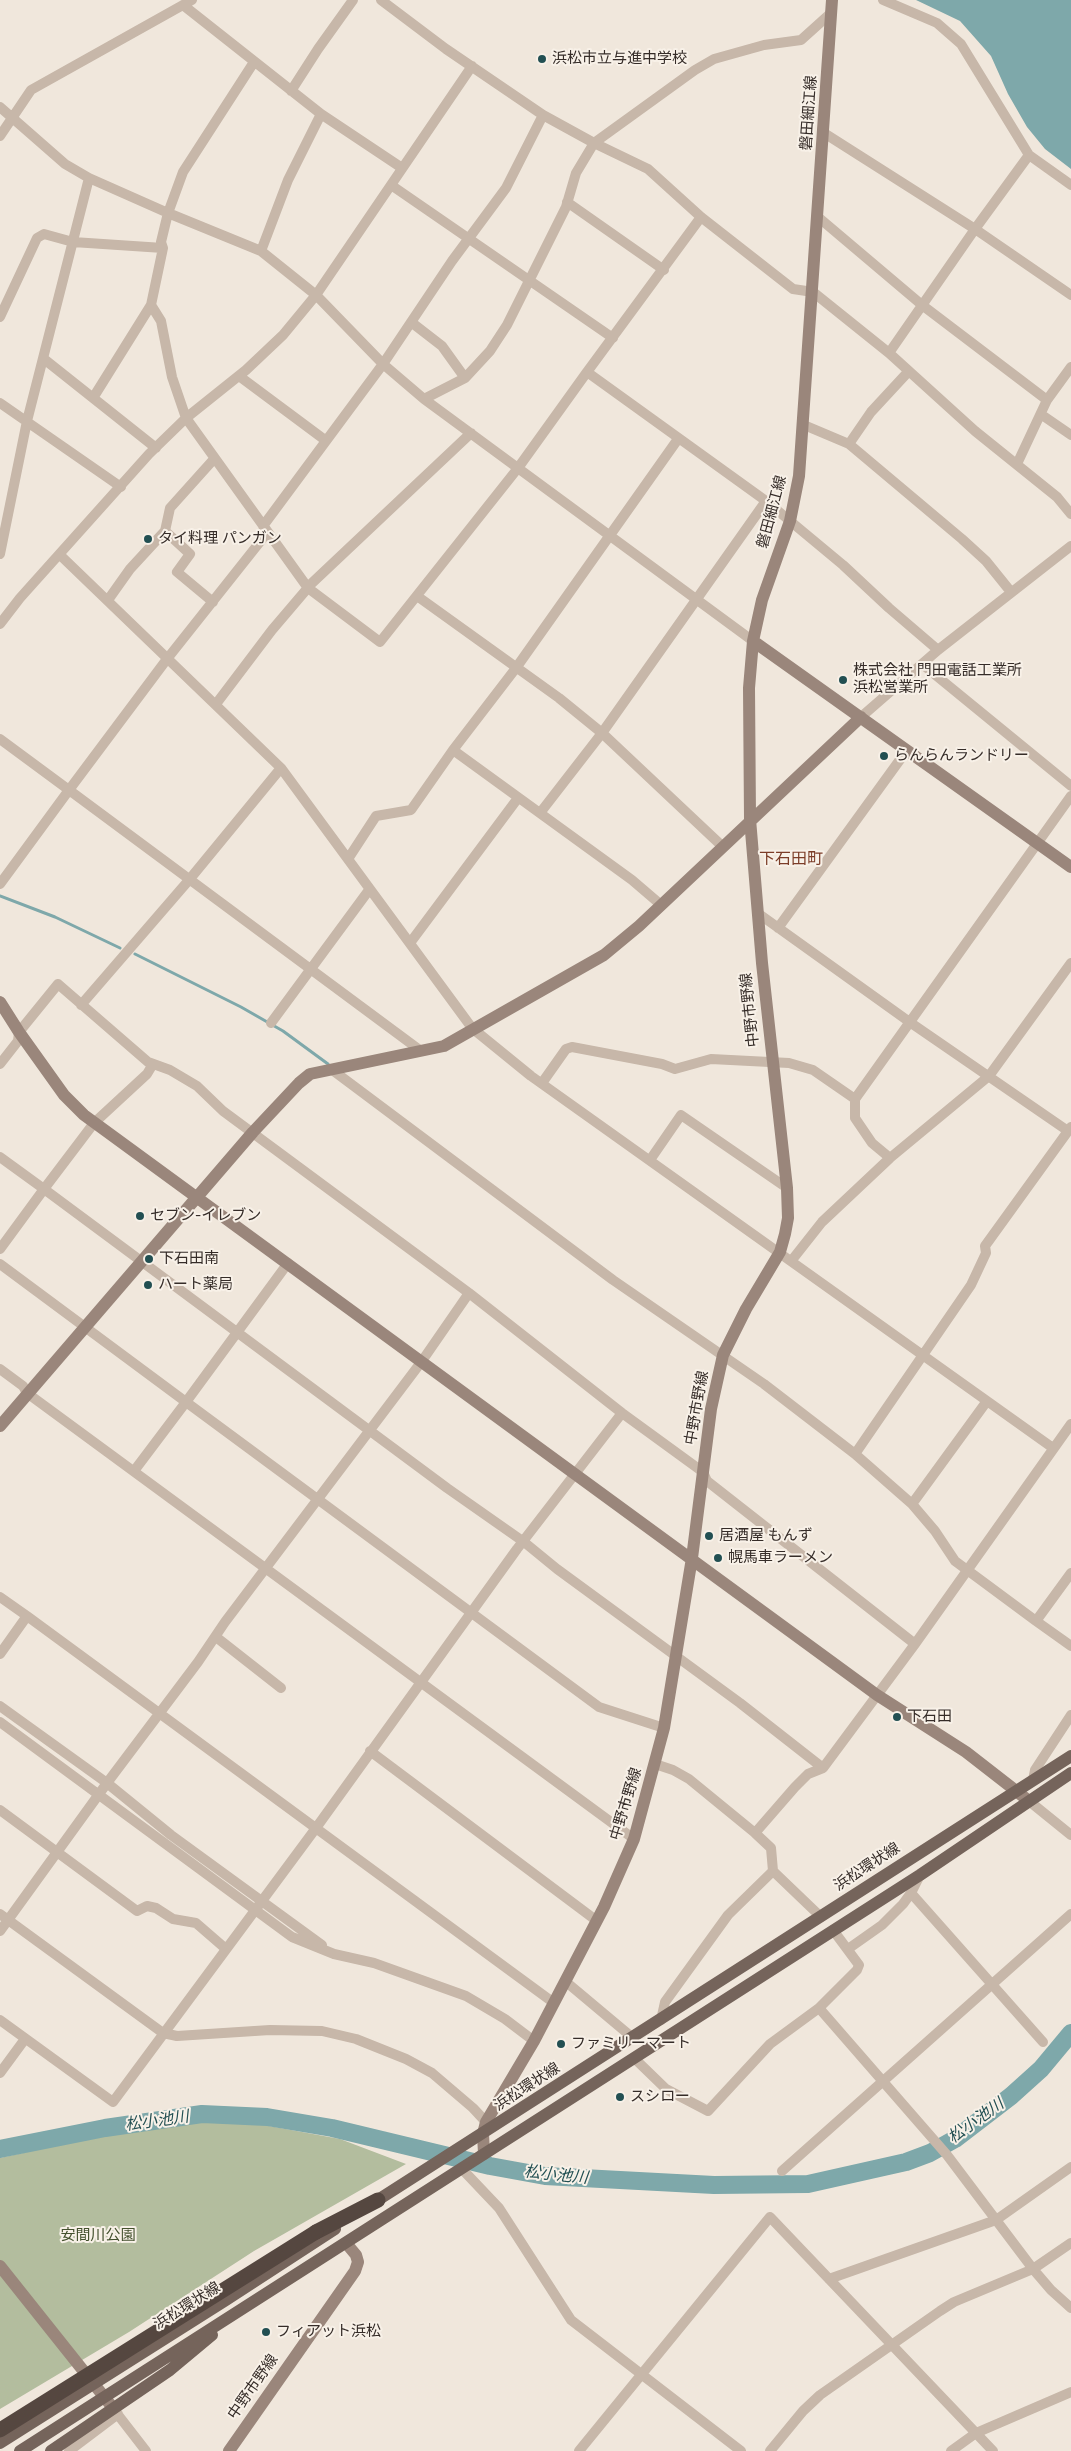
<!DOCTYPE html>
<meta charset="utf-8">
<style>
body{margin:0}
canvas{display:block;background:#f0e7dc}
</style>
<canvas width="1071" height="2451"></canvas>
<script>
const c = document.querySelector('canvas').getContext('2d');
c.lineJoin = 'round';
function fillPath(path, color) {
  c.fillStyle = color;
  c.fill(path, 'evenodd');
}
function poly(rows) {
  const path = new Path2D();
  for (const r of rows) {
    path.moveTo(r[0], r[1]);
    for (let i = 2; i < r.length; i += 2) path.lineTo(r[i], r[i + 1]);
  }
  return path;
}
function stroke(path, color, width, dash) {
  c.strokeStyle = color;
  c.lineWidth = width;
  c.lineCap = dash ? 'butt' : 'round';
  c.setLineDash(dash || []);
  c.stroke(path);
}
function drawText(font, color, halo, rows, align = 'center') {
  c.font = font + ' Figtree,"Noto Sans JP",sans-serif';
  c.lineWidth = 4;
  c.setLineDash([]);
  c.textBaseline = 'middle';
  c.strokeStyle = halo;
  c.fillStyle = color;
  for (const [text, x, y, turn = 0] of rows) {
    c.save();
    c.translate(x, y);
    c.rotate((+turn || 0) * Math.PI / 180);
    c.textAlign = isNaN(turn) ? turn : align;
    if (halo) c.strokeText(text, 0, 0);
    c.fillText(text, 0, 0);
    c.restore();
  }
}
fillPath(poly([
 [195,2120,242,2121,340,2139,406,2164,254,2251,129,2332,0,2409,0,2158,145,2126]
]), '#b3bd9e');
fillPath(poly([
 [916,0,1071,0,1071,169,1045,149,1027,127,1008,94,991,56,960,21]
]), '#7ea8aa');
stroke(poly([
 [0,896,55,917,120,948],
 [135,954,241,1007,283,1031,328,1064]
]), '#7ea8aa', 3);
stroke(poly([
 [0,2149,105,2128,202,2114,267,2117,332,2128,490,2166,545,2176,714,2185,808,2184,906,2162,930,2153,955,2139,1011,2096,1041,2069,1071,2033]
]), '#7ea8aa', 18);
stroke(poly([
 [381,0,446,49,543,115,594,143,648,169,701,217,793,289,813,292,889,353,975,431,1057,497,1071,514],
 [883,0,937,23,961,44,1029,155,1071,185],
 [183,5,321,114,402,168],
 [254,62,183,172,168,213,161,242,163,248,151,305,161,321,172,377,186,418,308,588,380,642,518,468,587,372,766,501,843,565,889,608,938,650],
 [291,91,318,49,353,0],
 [0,107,65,164,89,178,168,213,261,251,316,295,383,364,424,399,753,641],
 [824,133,975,229,1071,295],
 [0,136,31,90,192,0],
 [391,185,613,338],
 [567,202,664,270],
 [818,217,922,305,1047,400],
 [261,251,288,180,321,114],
 [0,317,37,238,44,234,73,242,163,248],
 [411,322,442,346,465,378],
 [889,353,975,229,1029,155],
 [44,359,156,448],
 [587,372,701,217],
 [239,376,325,440],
 [93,398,151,305],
 [424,399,465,378,490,351,507,325,566,207,576,173,594,143,695,70,714,59,764,45,801,40,831,13],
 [0,403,121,487],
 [1042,415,1071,435],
 [804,425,849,444,962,539,986,561,1011,592],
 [849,444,871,412,908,372],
 [1017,464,1047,400,1071,367],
 [263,526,383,364,452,261,506,188,543,115],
 [165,531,190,554,177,572,213,602],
 [267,533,167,659,69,790,421,1051],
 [0,554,27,421,89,178],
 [60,555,281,768,472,1028,531,1076,1053,1448],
 [417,596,559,698,602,733,722,846],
 [108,600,130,569,165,531,170,508,214,459],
 [0,624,20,598,149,454,186,418,246,370,283,335,316,295,472,66],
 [922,664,1071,786],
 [216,704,272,630,312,583,471,433],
 [861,717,938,650,1071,546],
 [0,739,69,790,0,884],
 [540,813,602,733,766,501],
 [348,859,376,816,411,810,453,750],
 [660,904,632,880,453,750,516,668,678,439],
 [759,914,911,1023,1068,1131],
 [778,928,907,750],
 [410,943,518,798],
 [81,1005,189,880,281,768],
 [271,1023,369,890],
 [0,1064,18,1041,19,1032,58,984,148,1062,170,1070,197,1086,223,1111,469,1293,622,1413,703,1472,707,1481,915,1644],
 [153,1064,147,1074,94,1123,44,1189,447,1488,524,1542,557,1569,740,1703,823,1768,915,1644,1071,1424],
 [331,1069,613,1280,764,1384,855,1454],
 [542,1083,566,1049,572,1047,662,1064,675,1069,711,1059,789,1063,813,1070,855,1099,1071,796],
 [855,1099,855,1118,872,1143,890,1158],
 [1071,1127,985,1246,986,1253,971,1285,855,1454,912,1504,935,1531,955,1561,1036,1621,1071,1573],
 [0,1157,44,1189,0,1249],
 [650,1160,681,1115,787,1188],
 [792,1260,822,1222,890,1158,989,1076,1071,963],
 [0,1264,186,1402,288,1263],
 [0,1369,23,1386,27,1393,634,1839],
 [134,1471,186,1402,599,1707,664,1728],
 [912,1504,987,1401],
 [0,1597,27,1616,0,1654],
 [27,1616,554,2003],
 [1036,1621,1071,1646],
 [216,1637,281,1688],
 [0,1706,107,1783,171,1835,322,1945],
 [0,1722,292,1937,334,1954,374,1963,466,1996,505,2019,534,2041],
 [370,1751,597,1921],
 [655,1764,673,1770,689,1779,755,1833,795,1787,808,1774,823,1768],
 [1033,1780,1035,1770,1071,1715],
 [1029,1801,1071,1835],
 [0,1810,137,1911,147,1906,156,1908,173,1919,196,1923,226,1949],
 [755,1833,771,1848,773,1871,821,1917],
 [911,1893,1043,2042],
 [0,1914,163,2033,177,2036,270,2030,322,2031,356,2039,406,2059,432,2073,473,2108,486,2122],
 [0,1931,107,1783,198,1662,225,1622,422,1361,469,1293],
 [848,1949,882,1925,903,1904,911,1893,920,1875],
 [565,1981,633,2038],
 [819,2008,947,2155,1033,2269,1051,2290,1071,2308],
 [0,2020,113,2102,316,1828,517,1549,622,1413],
 [661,2020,665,2002,728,1915,773,1871],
 [634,2058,666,2089,708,2111,770,2044,819,2008,857,1970,859,1965,833,1930],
 [0,2073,25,2039],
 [462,2169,499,2208,571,2320,741,2451],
 [782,2171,1071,1914],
 [829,2279,996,2220,1071,2167],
 [115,2411,146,2451],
 [69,2451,118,2414],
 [579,2451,770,2217,993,2451],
 [770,2451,803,2411,820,2395,940,2311,954,2302,1033,2269,1071,2243],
 [951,2451,976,2433,1071,2392]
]), '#c7b7a9', 10);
stroke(poly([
 [753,641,1071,867],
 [0,1002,19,1032,64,1095,84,1115,877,1695,966,1752,1029,1801],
 [0,1426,253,1132,299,1083,310,1074,444,1046,604,955,639,926,861,717],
 [484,2154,483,2134,486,2122,534,2041,604,1907,634,1839,664,1728,692,1558,711,1409,723,1355,746,1309,780,1252,785,1234,788,1218,787,1188,762,963,750,819,749,688,753,641,762,600,790,521,799,476,832,0],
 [0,2266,113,2408],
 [229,2451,355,2271,358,2262,356,2255,346,2243]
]), '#9a867b', 12);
stroke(poly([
 [370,2205,1071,1756],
 [0,2443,226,2300,335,2229],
 [20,2451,920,1875,1071,1773],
 [51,2451,170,2370,212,2335]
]), '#75645b', 12);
stroke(poly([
 [316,2232,378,2200]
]), '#554740', 15);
stroke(poly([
 [0,2430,316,2232]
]), '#554740', 15);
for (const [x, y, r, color] of [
 [542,59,5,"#224f52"],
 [148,539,5,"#224f52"],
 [843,680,5,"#224f52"],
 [884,756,5,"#224f52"],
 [140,1216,5,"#224f52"],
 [149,1259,5,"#224f52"],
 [148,1285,5,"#224f52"],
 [709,1536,5,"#224f52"],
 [718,1558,5,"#224f52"],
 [897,1717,5,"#224f52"],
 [561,2044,5,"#224f52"],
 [620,2097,5,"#224f52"],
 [266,2332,5,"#224f52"]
]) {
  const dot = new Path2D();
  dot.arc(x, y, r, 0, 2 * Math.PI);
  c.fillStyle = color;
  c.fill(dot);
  stroke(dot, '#f8f1e8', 2);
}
drawText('15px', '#352c28', '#f8f1e8', [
 ["浜松市立与進中学校",552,59],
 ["タイ料理 パンガン",158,539],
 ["株式会社 門田電話工業所",853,671],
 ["浜松営業所",853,688],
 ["らんらんランドリー",894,756],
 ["セブン-イレブン",150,1216],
 ["下石田南",159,1259],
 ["ハート薬局",158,1285],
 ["居酒屋 もんず",719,1536],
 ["幌馬車ラーメン",728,1558],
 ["下石田",907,1717],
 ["ファミリーマート",571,2044],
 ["スシロー",630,2097],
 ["フィアット浜松",276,2332]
], 'left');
drawText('15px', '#352c28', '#f8f1e8', [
 ["磐田細江線",809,113,-86],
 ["磐田細江線",772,512,-75],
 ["中野市野線",750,1010,-96],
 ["中野市野線",697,1408,-80],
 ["中野市野線",626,1804,-73],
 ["浜松環状線",867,1867,-33],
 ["浜松環状線",527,2087,-33],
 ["浜松環状線",187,2306,-32],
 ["中野市野線",253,2387,-55]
]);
drawText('15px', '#44512e', '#f8f1e8', [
 ["安間川公園",98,2236]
]);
drawText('16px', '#7c3d28', '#f8f1e8', [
 ["下石田町",791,859]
]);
drawText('italic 16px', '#224f52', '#f8f1e8', [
 ["松小池川",157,2121,-8],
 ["松小池川",976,2121,-36],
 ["松小池川",556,2175,6]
]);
</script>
